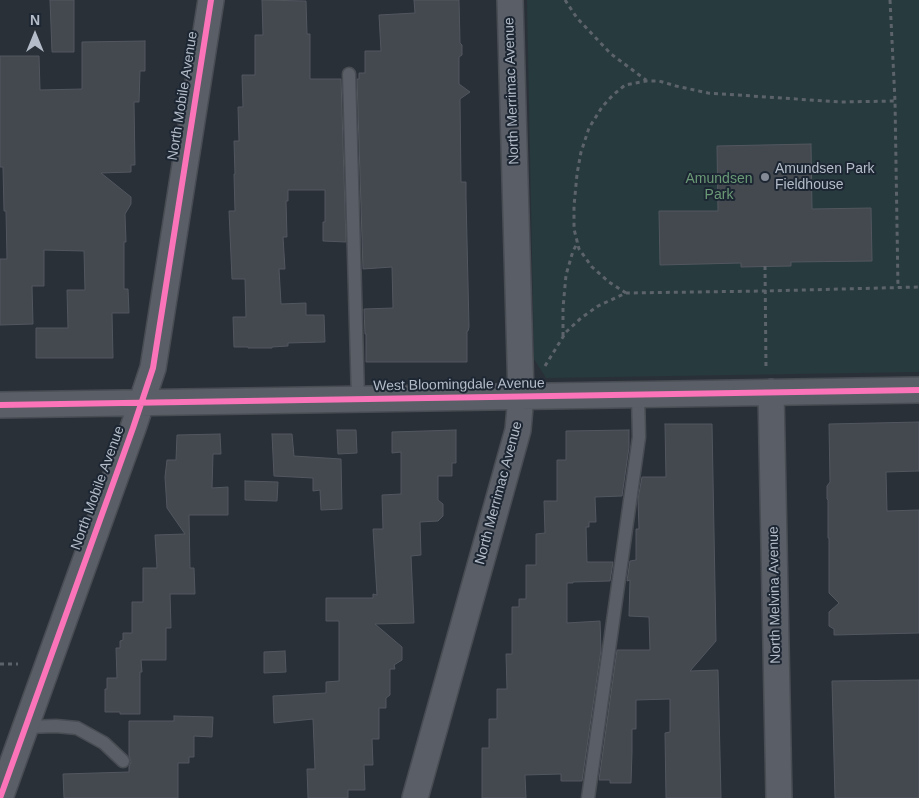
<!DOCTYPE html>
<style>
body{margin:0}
#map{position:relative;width:919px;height:798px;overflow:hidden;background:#2a3038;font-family:Helvetica,sans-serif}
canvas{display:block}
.north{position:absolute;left:10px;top:10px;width:50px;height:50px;-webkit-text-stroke:4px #1d2633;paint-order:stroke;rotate:0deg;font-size:14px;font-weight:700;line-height:20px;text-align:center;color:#b4bcc9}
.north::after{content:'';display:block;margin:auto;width:18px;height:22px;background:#b4bcc9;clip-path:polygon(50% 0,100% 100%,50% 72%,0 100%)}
</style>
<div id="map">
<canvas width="919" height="798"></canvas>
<div class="north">N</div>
</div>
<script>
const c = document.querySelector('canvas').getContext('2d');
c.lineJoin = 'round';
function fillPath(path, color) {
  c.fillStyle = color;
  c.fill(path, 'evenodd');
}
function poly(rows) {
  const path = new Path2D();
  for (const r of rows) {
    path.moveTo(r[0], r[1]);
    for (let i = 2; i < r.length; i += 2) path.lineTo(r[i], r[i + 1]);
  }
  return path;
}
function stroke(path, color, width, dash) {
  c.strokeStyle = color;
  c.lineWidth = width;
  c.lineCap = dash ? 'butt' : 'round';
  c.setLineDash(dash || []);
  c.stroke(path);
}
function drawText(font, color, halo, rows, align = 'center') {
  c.font = font + ' Helvetica,sans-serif';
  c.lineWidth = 4;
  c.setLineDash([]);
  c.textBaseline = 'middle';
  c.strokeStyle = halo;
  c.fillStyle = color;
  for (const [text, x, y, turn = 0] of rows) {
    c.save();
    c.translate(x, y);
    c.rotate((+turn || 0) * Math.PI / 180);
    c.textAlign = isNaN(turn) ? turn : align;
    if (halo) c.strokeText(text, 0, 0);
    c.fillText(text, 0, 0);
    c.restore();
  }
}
fillPath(poly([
 [527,0,919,0,919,372,546,378,534,359]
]), '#273a3e');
const building = poly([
 [50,0,74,0,74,52,52,52,50,0],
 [262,0,306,1,307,34,310,34,310,79,341,79,346,242,323,241,323,222,325,222,325,190,288,190,288,201,286,201,287,237,283,237,285,269,279,269,281,304,306,303,306,315,324,315,325,342,288,343,288,346,272,347,272,348,248,348,248,347,234,347,233,317,246,317,245,279,232,279,229,211,235,211,234,174,235,174,234,141,239,141,238,107,243,107,242,75,255,75,255,35,263,35,262,0],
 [414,0,459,0,460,43,462,45,462,55,459,57,459,84,470,92,460,99,461,182,466,182,466,197,469,327,468,331,467,331,467,362,366,362,366,334,365,334,364,309,393,308,392,267,363,269,357,79,359,79,359,73,365,73,365,51,381,51,379,15,415,13,414,0],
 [145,41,145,71,140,71,139,102,134,102,135,165,131,165,131,172,101,173,131,197,131,204,125,214,126,242,124,242,124,289,128,289,129,313,112,313,113,358,36,358,36,328,68,328,67,290,85,290,84,251,44,250,44,286,32,286,33,324,0,325,0,259,7,259,6,211,4,211,3,167,0,167,0,56,39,56,40,90,82,89,82,42,145,41],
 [811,144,812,209,871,208,872,261,791,262,791,266,741,267,741,263,660,265,659,211,718,211,717,146,811,144],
 [919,422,919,471,886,472,887,511,919,510,919,633,834,635,834,629,829,626,829,612,839,603,829,593,829,538,828,538,828,500,827,499,827,486,830,482,829,424,919,422],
 [665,424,712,424,716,641,690,671,718,670,721,798,666,798,665,733,670,732,670,699,636,700,636,729,632,729,632,752,631,783,610,783,610,780,599,780,617,650,650,650,649,617,629,616,630,580,627,581,630,561,636,560,636,529,639,529,638,499,642,477,666,477,665,424],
 [337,430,356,430,357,453,338,454,337,430],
 [456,430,456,463,452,463,452,476,438,476,438,500,443,504,443,516,438,521,420,522,421,555,411,556,414,623,375,624,402,647,402,660,394,665,395,669,390,669,390,695,386,698,386,708,379,708,379,739,372,739,373,765,364,765,365,790,348,790,348,798,308,798,307,769,315,769,313,719,274,723,273,696,326,693,326,682,339,681,339,621,326,621,326,598,373,598,373,594,377,595,373,529,383,529,382,495,401,494,401,452,392,453,392,432,456,430],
 [629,430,629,447,622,496,595,497,596,522,589,522,589,527,586,527,587,562,613,562,610,581,573,582,573,583,567,583,567,623,600,621,601,650,582,781,561,781,561,774,525,775,526,798,482,798,482,748,489,748,489,719,497,719,497,689,507,689,506,654,512,654,512,607,519,607,519,599,526,599,526,565,536,565,536,534,545,533,544,501,557,501,557,460,566,460,566,431,629,430],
 [220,434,221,454,213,454,212,488,228,487,228,515,189,515,190,568,194,568,195,594,170,594,171,628,166,628,166,660,141,660,142,672,140,672,140,714,120,714,120,712,105,712,105,689,107,689,107,678,117,678,116,648,120,648,120,641,123,640,123,633,132,633,132,602,143,602,143,568,157,568,155,535,185,534,167,508,165,477,167,460,176,460,177,435,220,434],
 [272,434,292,434,294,456,341,459,342,509,321,510,320,490,313,491,313,478,274,476,272,434],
 [245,481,278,482,277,501,245,500,245,481],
 [285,651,286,672,264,673,264,652,285,651],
 [919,680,919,798,835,798,832,681,919,680],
 [174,716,213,717,212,737,194,736,194,757,189,757,189,763,178,763,178,798,64,798,63,774,129,772,129,767,131,762,129,755,129,721,174,721,174,716]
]);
fillPath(building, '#444950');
stroke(building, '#52575f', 1);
const service = poly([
 [349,74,358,399],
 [26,727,56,726,77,728,104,743,123,761],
 [588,798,639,437,638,395]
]);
const minor = poly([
 [771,392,779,798],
 [0,405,919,390],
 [0,798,133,428,153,368,211,0],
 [415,798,518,430,521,396,510,0]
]);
stroke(service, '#484c53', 15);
stroke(minor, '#484c53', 28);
stroke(poly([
 [565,0,577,18,611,54,646,80],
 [890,0,895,101],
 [765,266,766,369],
 [626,293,609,282,592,267,579,249,574,229,574,206,577,174,581,152,589,128,602,107,613,95,625,85,646,81,659,81,676,86,708,93,840,102,895,101,898,288],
 [563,336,563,308,566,275,573,251,578,242],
 [545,366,566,332,581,318,598,306,626,293,765,291,919,287],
 [0,664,18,664]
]), '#5d636a', 3, [4, 4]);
stroke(service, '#5a5e66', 12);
stroke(minor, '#5a5e66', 25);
stroke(poly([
 [0,405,919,390],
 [0,798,133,428,153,368,211,0]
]), '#fb73b8', 6);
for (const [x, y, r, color] of [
 [765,177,5,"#848b96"]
]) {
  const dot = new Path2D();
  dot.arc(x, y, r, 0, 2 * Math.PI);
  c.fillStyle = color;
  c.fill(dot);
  stroke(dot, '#1d2633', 2);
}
drawText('14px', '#b4bcc9', '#1d2633', [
 ["North Merrimac Avenue",512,91,-92],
 ["North Mobile Avenue",183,96,-81],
 ["West Bloomingdale Avenue",459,385,-1],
 ["North Mobile Avenue",98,488,-70],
 ["North Merrimac Avenue",499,493,-75],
 ["North Melvina Avenue",775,595,-91]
]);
drawText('14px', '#b4bcc9', '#1d2633', [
 ["Amundsen Park",775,169],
 ["Fieldhouse",775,185]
], 'left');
drawText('14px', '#6b9a76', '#1d2633', [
 ["Amundsen",719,179],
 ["Park",719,195]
]);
</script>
